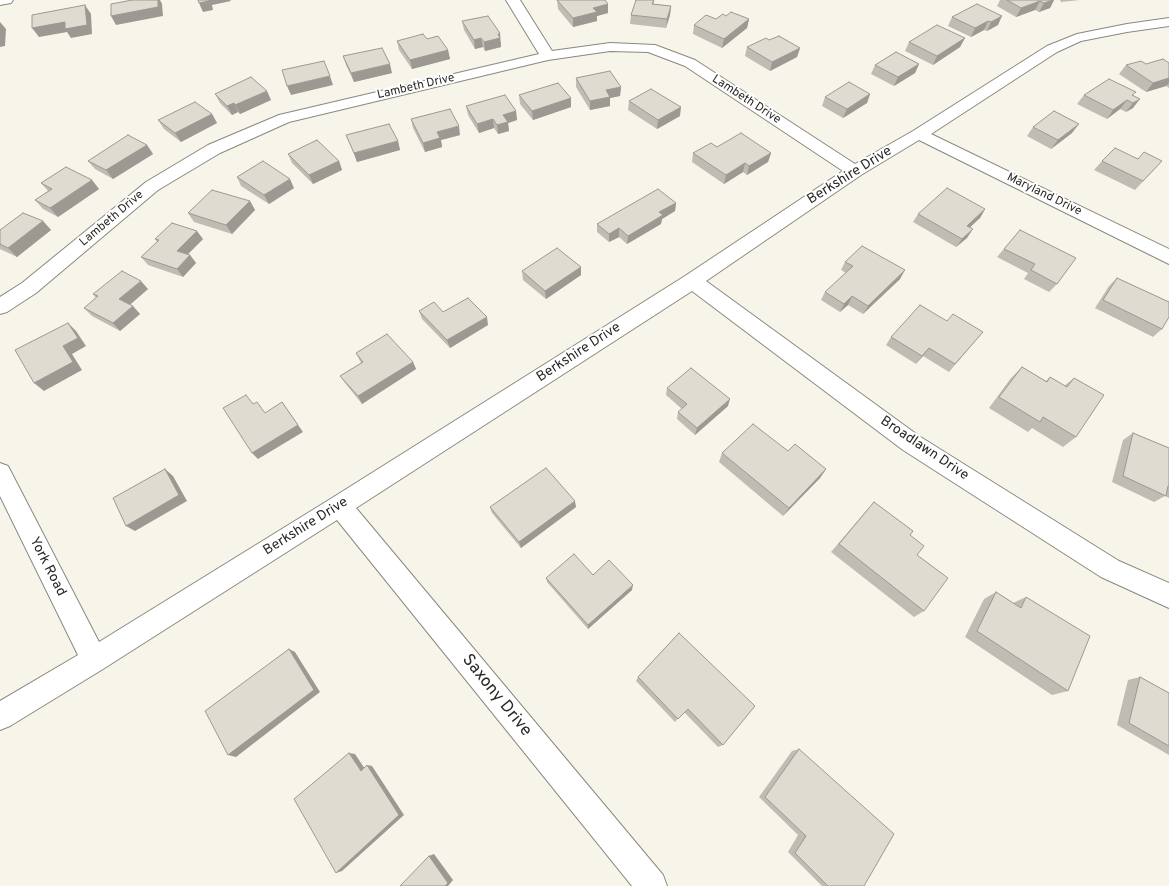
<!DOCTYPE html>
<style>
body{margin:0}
canvas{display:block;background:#f7f5ea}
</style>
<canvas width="1169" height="886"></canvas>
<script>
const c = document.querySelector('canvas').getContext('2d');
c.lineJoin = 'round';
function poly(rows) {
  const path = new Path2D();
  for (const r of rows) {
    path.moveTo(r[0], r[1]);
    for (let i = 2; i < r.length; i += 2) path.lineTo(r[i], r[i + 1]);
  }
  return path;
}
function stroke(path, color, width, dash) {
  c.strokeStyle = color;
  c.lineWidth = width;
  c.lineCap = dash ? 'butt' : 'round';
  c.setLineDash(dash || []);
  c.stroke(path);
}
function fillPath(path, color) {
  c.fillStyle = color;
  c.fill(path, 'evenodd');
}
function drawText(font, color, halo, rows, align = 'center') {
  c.font = font + ' Overpass,sans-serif';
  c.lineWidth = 4;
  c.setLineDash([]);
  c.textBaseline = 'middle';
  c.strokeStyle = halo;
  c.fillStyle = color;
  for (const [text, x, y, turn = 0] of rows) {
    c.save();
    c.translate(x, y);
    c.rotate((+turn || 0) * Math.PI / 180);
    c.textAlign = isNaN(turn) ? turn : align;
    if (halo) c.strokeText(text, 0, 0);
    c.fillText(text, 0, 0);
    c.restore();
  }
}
const street = poly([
 [0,0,13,0,11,3,0,5,0,0],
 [506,0,520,0,552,51,610,43,655,45,695,60,855,164,913,131,1047,46,1077,34,1127,24,1169,18,1169,26,1127,32,1081,41,1057,52,931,134,1169,249,1169,264,919,140,861,175,706,281,919,436,1119,561,1169,583,1169,608,1101,577,903,450,692,291,356,508,663,875,667,886,632,886,337,520,103,669,10,726,0,730,0,701,78,655,0,496,0,463,8,466,99,642,332,498,685,276,843,171,685,66,648,52,610,51,548,60,289,122,220,153,158,190,36,293,7,312,0,314,0,297,22,283,146,182,208,145,279,115,539,54,506,0]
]);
stroke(street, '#8a887f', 2);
fillPath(street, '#fff');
fillPath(poly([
 [557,0,608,13,597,16,597,21,573,27,558,9],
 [636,0,654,0,654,4,671,6,670,15,666,28,630,24,631,15],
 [1000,0,1054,0,1050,8,1039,12,1035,10,1016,17,997,6],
 [1060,0,1080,0,1061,2],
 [977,4,998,25,987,31,984,30,971,37,948,26,952,17],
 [726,16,749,19,747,28,722,48,693,34,694,25,716,19],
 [462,21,501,42,501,47,485,51,483,47,475,49,464,30],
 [965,38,960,47,933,65,905,51,909,42],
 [769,40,800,48,797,57,770,71,745,56,747,47],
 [397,41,448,50,450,59,412,69,399,50],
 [343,56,392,73,354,82,346,65],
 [1169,63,1169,88,1166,86,1146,92,1119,74,1126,65],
 [919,64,915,73,894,86,871,74,875,65],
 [576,78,621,87,620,96,610,98,610,106,590,110,576,87],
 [215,94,271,100,240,114,238,112,232,115,220,103],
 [870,94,867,103,843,118,822,106,825,97],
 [519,95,571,98,571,107,533,120,520,104],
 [1084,95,1134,95,1133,108,1126,112,1120,109,1107,119,1077,104],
 [629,101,680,116,657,129,628,110],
 [466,106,516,111,517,120,508,123,509,131,498,134,494,128,479,133,468,115],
 [212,114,217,123,181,142,164,129,158,120],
 [411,119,460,135,441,140,442,147,425,152,413,128],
 [1033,127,1072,133,1051,149,1027,136],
 [346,135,398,141,400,150,357,162,350,144],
 [147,145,153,154,113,179,95,169,88,161],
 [717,147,771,153,768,162,747,175,743,172,724,184,692,162,693,153],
 [288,154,339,161,342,170,313,184,292,163],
 [1138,159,1162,161,1135,190,1094,170,1102,161],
 [237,177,294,188,269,204,241,186],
 [92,180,99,189,58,217,43,209,35,200,48,191,41,183],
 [250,201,255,210,232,234,194,222,188,213],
 [676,203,675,211,662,219,661,224,627,244,619,237,609,242,597,232,597,224],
 [985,209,980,218,969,227,967,238,956,247,913,222,918,214],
 [43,221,51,230,17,257,0,249,0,230],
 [1020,230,1057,284,1049,292,1024,279,1028,273,997,257],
 [155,239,203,239,188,254,190,255,196,263,183,277,148,265,141,257,157,242],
 [845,262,900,279,863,314,848,305,840,312,821,300,825,292,846,273,841,270],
 [522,271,581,275,546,299,523,280],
 [1117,278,1162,329,1153,337,1095,308,1109,286],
 [148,289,130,305,140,314,120,331,92,316,84,308,96,298,93,294],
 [419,311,443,312,488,325,450,348,422,319],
 [947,321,983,332,949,372,923,356,916,364,886,345,891,337],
 [356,353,413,362,416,369,362,404,345,383,340,376,361,363],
 [1022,367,1046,381,1050,377,1064,386,1074,378,1076,437,1063,447,1032,428,1028,432,989,408,1011,378],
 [667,388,728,406,695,435,677,419,678,412,682,409,666,395],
 [1133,433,1169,448,1169,498,1165,496,1154,502,1112,482,1123,440],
 [788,451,826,469,820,478,783,516,719,462,722,453],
 [874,502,910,535,917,555,924,611,914,617,831,552,866,511],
 [490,507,576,507,521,548,492,513],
 [593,575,632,590,588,629,547,582,546,578],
 [996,592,1013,603,1026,597,1068,691,1052,695,965,637,984,599],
 [679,633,723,745,718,747,684,712,675,722,636,681,638,677],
 [1140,677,1169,693,1169,755,1117,725,1128,680],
 [799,749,864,886,822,886,788,852,798,835,759,797,792,751]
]), '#bfbcb4');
fillPath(poly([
 [158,0,160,0,162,4,163,16,116,25,111,16],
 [209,0,230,0,231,1,212,5,213,10,203,12,199,3],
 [1053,0,1054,0,1050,8,1039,12,1044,3],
 [1040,1,1035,10,1016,17,1021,8],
 [608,4,608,13,597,16,597,21,573,27,573,18,593,8],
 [85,5,91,14,92,34,71,38,67,32,39,37,32,28],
 [671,6,670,15,666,28,667,19],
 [1002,16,998,25,987,31,991,22],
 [749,19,747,28,722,48,724,39],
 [988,21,984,30,971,37,975,28],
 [0,22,6,29,5,46,0,47],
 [500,33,501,47,485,51,484,42],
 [481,38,483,47,475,49,474,40],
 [965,38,960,47,933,65,937,56],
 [800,48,797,57,770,71,772,62],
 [448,50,450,59,412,69,410,60],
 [390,64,392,73,354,82,351,73],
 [919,64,915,73,894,86,898,77],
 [330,76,333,85,291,95,287,86],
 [1169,78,1169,83,1166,86,1146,92,1153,83],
 [621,87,620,96,610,98,610,106,590,110,590,101,606,90],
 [267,91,271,100,240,114,235,105],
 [870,94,867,103,843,118,847,109],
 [571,98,571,107,533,120,532,111],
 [1140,99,1133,108,1126,112,1133,103],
 [1127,100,1120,109,1107,119,1113,110],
 [234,103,238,112,232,115,227,106],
 [681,107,680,116,657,129,658,120],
 [516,111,517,120,508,123,509,131,498,134,497,125,503,115],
 [212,114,217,123,181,142,175,133],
 [493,119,494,128,479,133,477,124],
 [1079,124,1072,133,1051,149,1058,140],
 [459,126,460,135,441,140,442,147,425,152,423,143,437,132],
 [398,141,400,150,357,162,354,153],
 [147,145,153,154,113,179,106,170],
 [771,153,768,162,747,175,749,166],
 [339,161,342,170,313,184,309,175],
 [745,163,743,172,724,184,726,175],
 [290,179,294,188,269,204,264,195],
 [92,180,99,189,58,217,50,208],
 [250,201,255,210,232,234,226,225],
 [676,203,675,211,662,219,661,224,627,244,628,236,659,212],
 [985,209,980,218,962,235,967,226],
 [43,221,51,230,17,257,8,248],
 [619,228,619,237,609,242,609,234],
 [973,229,967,238,956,247,962,239],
 [197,231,203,239,183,259,177,251],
 [190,255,196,263,183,277,177,269],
 [581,267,581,275,546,299,545,291],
 [905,270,900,279,863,314,868,306],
 [141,281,148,289,127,307,119,299],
 [852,296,848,305,840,312,844,304],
 [133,306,140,314,120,331,113,323],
 [487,317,488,325,450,348,447,340],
 [68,323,76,331,86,346,72,354,82,370,44,391,34,383,63,346],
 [929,348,923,356,916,364,922,356],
 [413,362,416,369,362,404,358,396],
 [730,399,728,406,695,435,697,428],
 [282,402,303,432,258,459,252,453],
 [165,469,173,476,187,501,135,531,126,526],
 [826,469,820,478,783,516,789,508],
 [575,501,576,507,521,548,519,542],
 [633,585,632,590,588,629,588,625],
 [289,649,295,652,320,692,236,757,228,755],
 [349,753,355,754,367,772,361,771],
 [367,765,372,766,404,815,342,871,336,873],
 [434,854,453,880,448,886,445,886,429,856]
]), '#9b9992');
const building = poly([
 [132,0,158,0,158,7,111,16,111,4,132,0],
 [198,0,209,0,209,1,199,3,198,0],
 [557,0,605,0,608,4,593,8,597,12,573,18,557,0],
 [636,0,654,0,652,4,671,6,667,19,631,15,636,0],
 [1007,0,1053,0,1044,3,1040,1,1021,8,1007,0],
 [977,4,1002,16,991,22,988,21,975,28,952,17,977,4],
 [85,5,87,25,65,29,65,22,32,28,32,15,85,5],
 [731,12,749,19,724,39,694,25,706,15,716,19,723,14,726,16,731,12],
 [488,16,500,33,498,34,500,38,484,42,481,38,474,40,462,21,488,16],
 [937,25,965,38,937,56,909,42,937,25],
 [423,34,427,39,438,36,448,50,410,60,397,41,423,34],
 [779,36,800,48,772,62,747,47,766,38,769,40,779,36],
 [382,48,390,64,351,73,343,56,382,48],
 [896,52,919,64,898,77,875,65,896,52],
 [1163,59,1169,63,1169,78,1153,83,1126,65,1141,61,1146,64,1163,59],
 [324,61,330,76,287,86,282,70,324,61],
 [610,71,621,87,606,90,610,97,590,101,576,78,610,71],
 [251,77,267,91,235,105,234,103,227,106,215,94,251,77],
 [1109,79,1136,92,1132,95,1140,99,1133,103,1127,100,1113,110,1084,95,1109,79],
 [849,82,870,94,847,109,825,97,849,82],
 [558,83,571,98,532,111,519,95,558,83],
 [651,89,681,107,658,120,629,101,651,89],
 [505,95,516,111,503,115,508,122,497,125,493,119,477,124,466,106,505,95],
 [195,102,212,114,175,133,158,120,195,102],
 [450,109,459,126,437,132,440,138,423,143,411,119,450,109],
 [1054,111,1079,124,1058,140,1033,127,1054,111],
 [389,124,398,141,354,153,346,135,389,124],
 [741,133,771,153,749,166,745,163,726,175,693,153,711,143,717,147,741,133],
 [128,135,147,145,106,170,88,161,128,135],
 [317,140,339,161,309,175,288,154,317,140],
 [1115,148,1138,159,1144,152,1162,161,1143,181,1102,161,1115,148],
 [263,161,290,179,264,195,237,177,263,161],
 [66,167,92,180,50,208,35,200,52,189,41,183,66,167],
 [947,188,985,209,967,226,973,229,962,239,918,214,947,188],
 [658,189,676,203,659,212,663,215,628,236,619,228,609,234,597,224,658,189],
 [212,190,250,201,226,225,188,213,212,190],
 [23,213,43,221,8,248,0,244,0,230,23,213],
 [172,223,197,231,177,251,190,255,177,269,141,257,159,240,155,239,172,223],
 [1020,230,1076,258,1057,284,1031,270,1035,264,1004,249,1020,230],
 [862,246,905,270,868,306,852,296,844,304,825,292,853,266,845,262,862,246],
 [557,248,581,267,545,291,522,271,557,248],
 [122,271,141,281,119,299,133,306,113,323,84,308,98,296,93,294,122,271],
 [1117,278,1169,302,1169,317,1162,329,1103,300,1117,278],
 [468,298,487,317,447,340,419,311,434,302,443,312,468,298],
 [920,305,947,321,953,314,983,332,955,364,929,348,922,356,891,337,920,305],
 [68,323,78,338,63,346,73,362,34,383,15,350,68,323],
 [387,334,413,362,358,396,340,376,363,362,356,353,387,334],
 [1022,367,1047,382,1050,377,1067,387,1074,378,1104,395,1076,437,1043,417,1040,422,999,397,1022,367],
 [691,368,730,399,697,428,678,412,687,404,667,388,691,368],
 [246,395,253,404,257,402,265,413,282,402,298,425,252,453,223,408,246,395],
 [753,424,788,451,795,444,826,469,789,508,722,453,753,424],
 [1133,433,1169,448,1169,486,1168,486,1166,496,1123,476,1133,433],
 [546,468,575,501,519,542,490,507,546,468],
 [165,469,179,495,126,526,113,498,165,469],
 [874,502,913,531,910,535,924,546,917,555,948,578,924,611,839,544,874,502],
 [574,554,593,575,609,560,633,585,588,625,546,578,574,554],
 [996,592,1021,608,1026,597,1090,636,1068,691,977,631,996,592],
 [679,633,755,706,723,745,688,709,678,719,638,677,679,633],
 [289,649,314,690,228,755,205,711,289,649],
 [1140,677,1169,693,1169,746,1129,723,1140,677],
 [799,749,894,834,864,886,828,886,795,853,806,836,765,797,799,749],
 [349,753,361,771,367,765,399,815,336,873,294,799,349,753],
 [429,856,448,883,445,886,400,886,429,856]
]);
fillPath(building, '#dedbd1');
stroke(building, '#9b9992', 1);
drawText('12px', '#282824', '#fff', [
 ["Lambeth Drive",416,87,-13],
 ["Lambeth Drive",746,100,33],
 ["Maryland Drive",1044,195,26],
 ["Lambeth Drive",112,219,-40]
]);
drawText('14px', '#282824', '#fff', [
 ["Berkshire Drive",850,176,-32],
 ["Berkshire Drive",579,353,-33],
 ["Broadlawn Drive",924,449,34],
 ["Berkshire Drive",306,527,-32],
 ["York Road",47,567,63]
]);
drawText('17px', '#282824', '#fff', [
 ["Saxony Drive",496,696,51]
]);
</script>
